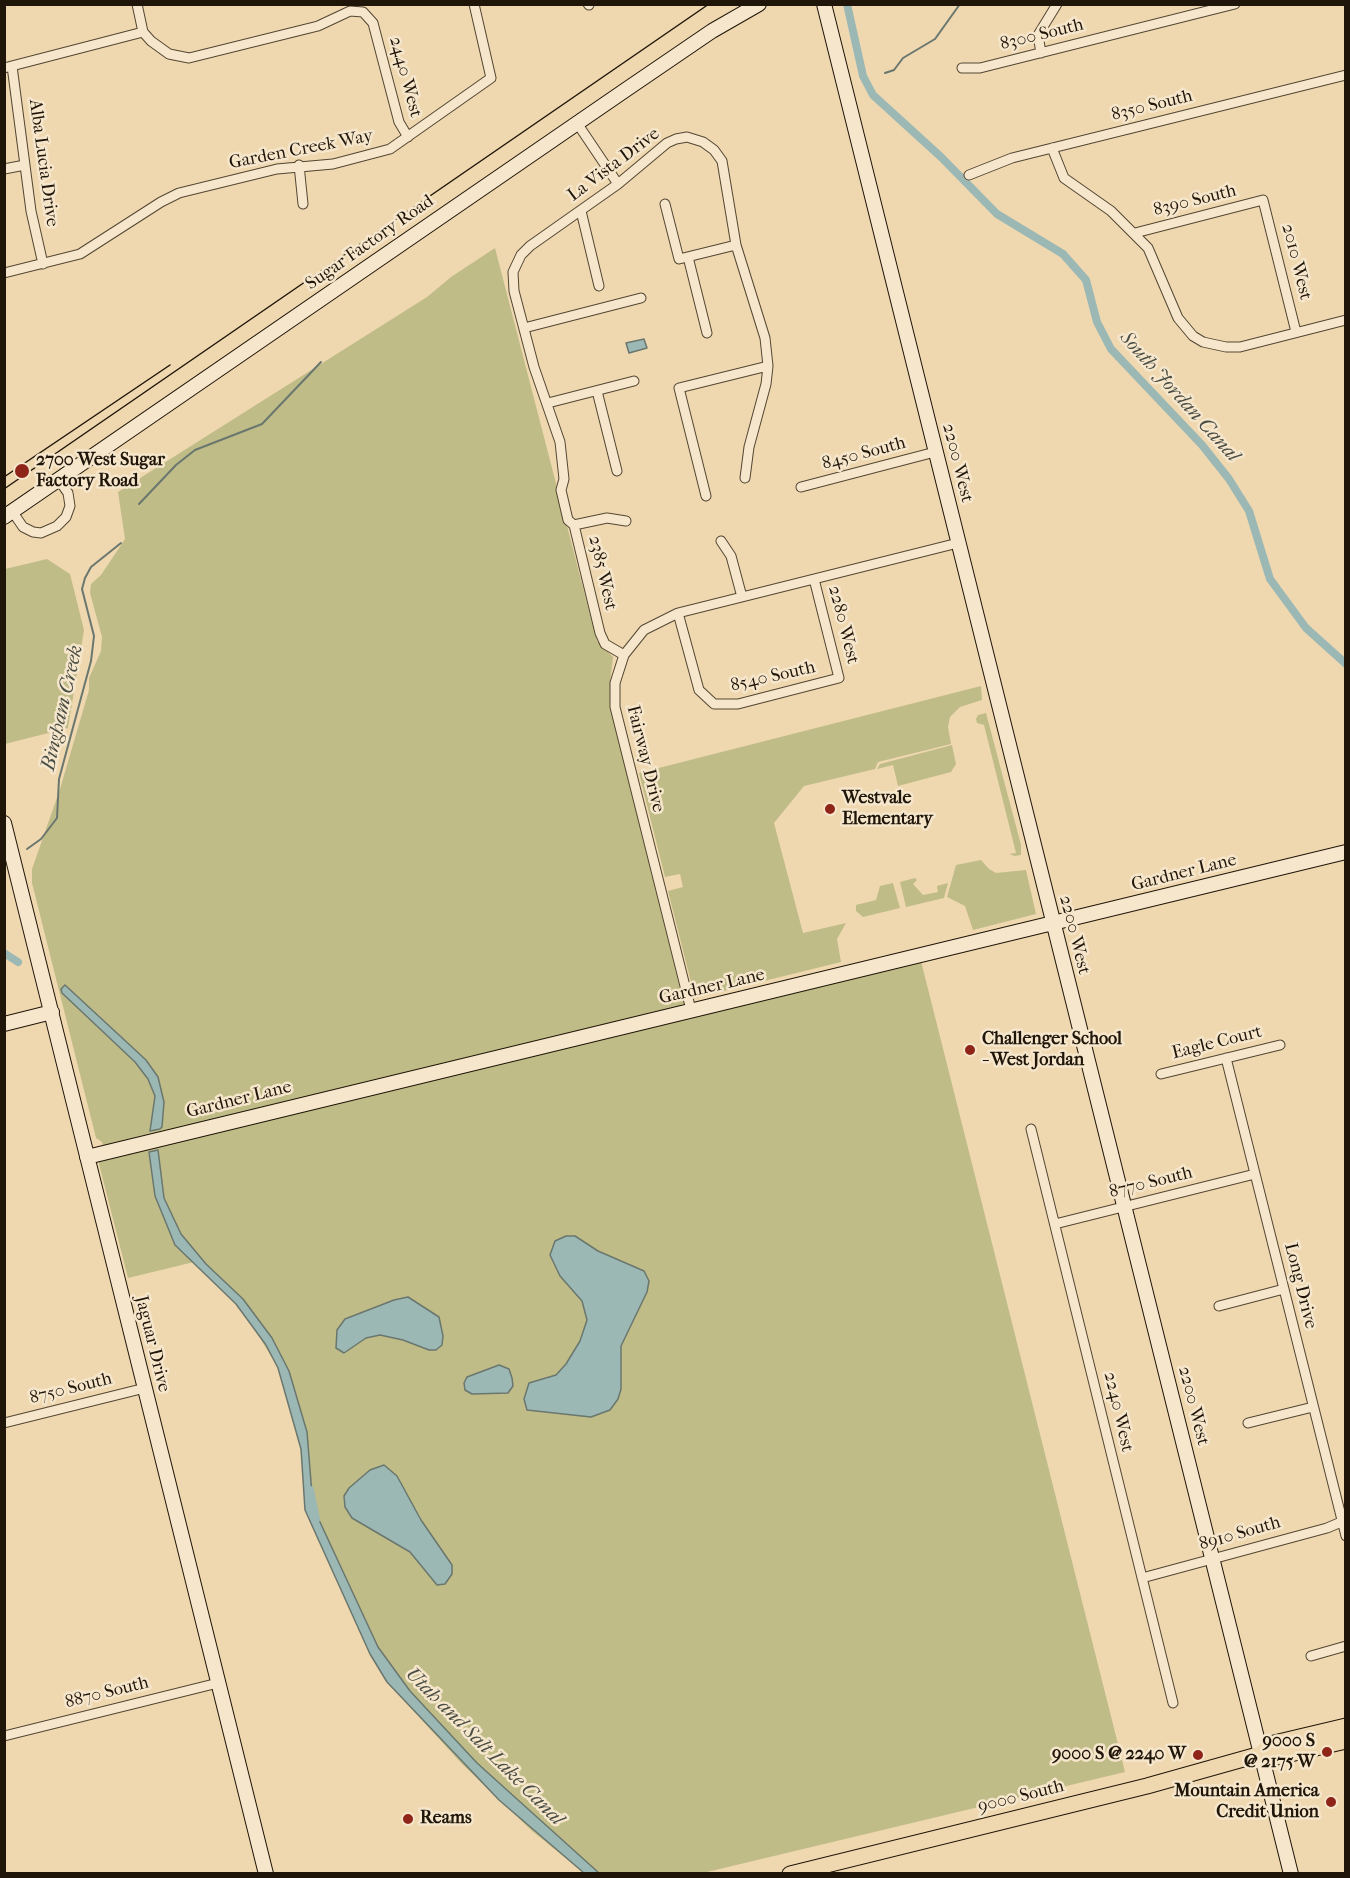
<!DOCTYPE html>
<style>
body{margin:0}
#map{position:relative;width:1350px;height:1878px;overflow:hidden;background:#efd8b0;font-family:"IM FELL French Canon",serif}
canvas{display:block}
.frame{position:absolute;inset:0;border:6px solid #1f1508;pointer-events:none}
</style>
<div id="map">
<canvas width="1350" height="1878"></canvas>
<div class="frame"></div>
</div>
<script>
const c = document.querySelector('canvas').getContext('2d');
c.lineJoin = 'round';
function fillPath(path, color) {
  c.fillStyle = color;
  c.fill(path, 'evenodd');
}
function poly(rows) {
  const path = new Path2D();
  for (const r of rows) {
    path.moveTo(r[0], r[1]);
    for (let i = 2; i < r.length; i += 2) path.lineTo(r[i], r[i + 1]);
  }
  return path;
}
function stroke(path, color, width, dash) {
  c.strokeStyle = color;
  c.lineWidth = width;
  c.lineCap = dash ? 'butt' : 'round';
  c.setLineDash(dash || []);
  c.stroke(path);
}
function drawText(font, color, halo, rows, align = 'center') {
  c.font = font + ' "IM FELL French Canon",serif';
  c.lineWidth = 5;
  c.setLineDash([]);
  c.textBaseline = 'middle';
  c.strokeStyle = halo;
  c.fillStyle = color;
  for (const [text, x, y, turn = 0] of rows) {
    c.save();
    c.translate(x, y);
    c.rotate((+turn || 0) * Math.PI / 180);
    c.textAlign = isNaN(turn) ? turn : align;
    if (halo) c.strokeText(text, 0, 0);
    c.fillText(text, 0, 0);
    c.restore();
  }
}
fillPath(poly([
 [495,248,594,630,597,641,613,657,610,682,610,706,684,1004,680,1005,682,1014,921,961,1125,1772,703,1873,584,1873,532,1831,462,1764,387,1682,370,1654,305,1510,301,1449,293,1414,278,1368,254,1328,236,1304,194,1262,128,1278,98,1160,106,1158,102,1142,96,1138,32,883,32,869,60,789,89,690,89,678,101,651,102,637,90,593,91,584,101,575,125,539,118,492,427,297,451,277],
 [47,559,70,574,84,630,68,728,5,744,5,569],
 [981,686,982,700,960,707,950,717,948,727,951,744,878,762,875,769,804,786,774,823,803,933,846,923,837,939,841,962,695,998,668,891,683,887,680,874,665,877,639,773],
 [986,713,1021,845,1021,855,1015,856,1009,854,1016,853,984,725,977,723,976,719,978,715],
 [952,745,956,764,951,772,898,786,893,765,877,769,880,764],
 [981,860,989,869,996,873,1026,870,1036,914,973,930,965,906,947,897,956,865],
 [915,878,917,880,913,884,923,895,938,892,937,886,948,883,944,898,906,907,900,882],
 [893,883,900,908,863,917,856,911,856,905,876,900,880,886]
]), '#c0bc87');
const water = poly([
 [644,339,647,348,629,353,626,343,644,339],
 [65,985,146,1060,158,1077,164,1102,162,1127,160,1129,150,1131,155,1096,148,1079,135,1062,62,993,61,989,65,985],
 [158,1150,164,1198,181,1234,206,1264,243,1299,272,1338,289,1371,307,1432,313,1507,378,1647,410,1691,477,1763,599,1873,584,1873,499,1800,387,1682,370,1654,305,1510,301,1449,278,1368,266,1345,236,1304,175,1245,155,1196,149,1152,158,1150],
 [566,1236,575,1236,598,1251,644,1271,649,1281,647,1292,621,1346,621,1389,618,1399,610,1410,591,1417,527,1410,524,1399,529,1383,556,1375,566,1364,580,1341,587,1320,582,1301,560,1276,550,1255,555,1241,566,1236],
 [408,1297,439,1317,443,1336,442,1345,436,1350,429,1350,403,1340,380,1335,366,1338,344,1353,336,1348,337,1330,345,1319,394,1300,408,1297],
 [499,1365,509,1369,512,1378,513,1386,508,1393,472,1394,465,1390,464,1383,467,1377,499,1365],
 [384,1465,397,1476,421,1520,452,1565,452,1574,445,1584,437,1585,410,1552,352,1518,345,1507,344,1496,349,1488,370,1470,384,1465]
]);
fillPath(water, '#9cb8b4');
stroke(water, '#6a776f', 1.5);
stroke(poly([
 [885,73,894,70,903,58,935,39,960,4],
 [139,504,176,465,195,450,262,424,321,362],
 [27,849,41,839,57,818,59,779,91,661,94,636,82,589,85,578,91,567,121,543]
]), '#6a776f', 2);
stroke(poly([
 [847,4,863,76,873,95,941,157,997,214,1063,254,1086,280,1097,322,1111,349,1202,445,1229,479,1249,511,1270,579,1306,628,1346,664],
 [4,953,18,962],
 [310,1490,316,1519]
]), '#9cb8b4', 8);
const street = poly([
 [137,4,143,32,151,41,169,54,189,58,318,26,350,11,363,12,373,23,399,122,408,137],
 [588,4,589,5],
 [1041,53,1038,35,1057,4],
 [12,66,31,211,43,264],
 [4,68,143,32],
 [962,68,980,68,1235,4],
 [577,123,618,184],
 [1052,148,1064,178,1111,211,1148,248,1178,318,1193,336,1203,342,1226,347,1240,347,1346,320],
 [299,165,303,204],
 [4,169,25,165],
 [969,175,1012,158,1346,75],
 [665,204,679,259,736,245],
 [581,211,599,286],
 [1135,233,1263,200,1296,332],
 [688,257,707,333],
 [4,273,80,254,161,202,179,193,277,169,333,164,390,149,491,78,474,4],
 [524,328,641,298],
 [597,391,617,471],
 [548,403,634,381],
 [801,487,935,452],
 [706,496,679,388,768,366],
 [12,511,23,527,33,532,41,533,57,526,66,517,70,506,68,493,59,480],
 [574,525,607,518,626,521],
 [721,541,731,556,742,597],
 [678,613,699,690,714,704,738,704,839,678,814,579],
 [624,655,605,644,600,633,574,525,568,520,561,490,564,479,560,442,534,367,514,291,513,272,521,255,530,246,618,184,667,143,676,139,687,137,703,142,714,150,722,161,736,245,765,338,768,366,766,384,749,447,745,478],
 [691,1010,615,707,615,683,624,655,644,630,678,613,958,543],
 [1226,1058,1346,1536],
 [1161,1074,1280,1045],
 [1031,1129,1173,1703],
 [1055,1224,1255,1174],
 [1219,1306,1284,1289],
 [4,1423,145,1388],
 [1248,1423,1313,1407],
 [1142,1578,1327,1528,1346,1520],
 [1311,1656,1346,1646],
 [4,1736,218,1683]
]);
const secondary = poly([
 [824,4,1291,1874],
 [4,517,624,91,712,31,759,4],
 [4,823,266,1874],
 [4,1024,52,1012],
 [87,1157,1346,852]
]);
const primary = poly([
 [1261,1754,1273,1758,1346,1741],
 [790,1874,1147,1786,1261,1754,1270,1744,1346,1726]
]);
stroke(street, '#534632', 11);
stroke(secondary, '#1f1508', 16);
stroke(primary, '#1f1508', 17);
stroke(street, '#f5e6cc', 9);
stroke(secondary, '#f5e6cc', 14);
stroke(primary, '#efd8b0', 15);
stroke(poly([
 [4,477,170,365],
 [4,489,709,4]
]), '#1f1508', 1.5);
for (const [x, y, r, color] of [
 [22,471,8,"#8f2418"],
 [830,809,6,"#8f2418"],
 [970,1050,6,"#8f2418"],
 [1327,1752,6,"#8f2418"],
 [1198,1755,6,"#8f2418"],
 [1331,1802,6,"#8f2418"],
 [408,1819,6,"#8f2418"]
]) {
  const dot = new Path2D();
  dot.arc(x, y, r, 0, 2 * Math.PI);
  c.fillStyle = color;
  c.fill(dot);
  stroke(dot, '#f5e6cc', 2);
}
drawText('18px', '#1f1508', '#f5e6cc', [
 ["8300 South",1042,35,-14],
 ["2440 West",405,77,75],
 ["8350 South",1152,106,-14],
 ["Garden Creek Way",301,150,-11],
 ["Alba Lucia Drive",43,163,82],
 ["La Vista Drive",614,165,-37],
 ["8390 South",1195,201,-14],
 ["Sugar Factory Road",370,243,-35],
 ["2010 West",1296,262,76],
 ["8450 South",864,454,-15],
 ["2200 West",957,463,76],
 ["2385 West",602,573,77],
 ["2280 West",843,625,76],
 ["8540 South",773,677,-13],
 ["Fairway Drive",645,759,76],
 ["Gardner Lane",1184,873,-14],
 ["2200 West",1074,935,76],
 ["Gardner Lane",712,987,-13],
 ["Eagle Court",1217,1043,-14],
 ["Gardner Lane",239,1100,-14],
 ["8770 South",1151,1183,-14],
 ["Long Drive",1300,1286,76],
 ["Jaguar Drive",152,1344,76],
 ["8750 South",71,1389,-14],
 ["2200 West",1193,1406,76],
 ["2240 West",1118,1412,77],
 ["8910 South",1240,1534,-16],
 ["8870 South",107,1693,-14],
 ["9000 South",1021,1797,-14]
]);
drawText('bold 18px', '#1f1508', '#f5e6cc', [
 ["2700 West Sugar",36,461],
 ["Factory Road",36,482],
 ["Westvale",842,799],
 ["Elementary",842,820],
 ["Challenger School",982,1040],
 ["- West Jordan",982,1061],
 ["9000 S",1315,1742,"right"],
 ["@ 2175 W",1315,1763,"right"],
 ["9000 S @ 2240 W",1186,1755,"right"],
 ["Mountain America",1319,1792,"right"],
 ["Credit Union",1319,1813,"right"],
 ["Reams",420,1819]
], 'left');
drawText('italic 20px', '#4b4e44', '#f5e6cc', [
 ["South Jordan Canal",1179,397,48],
 ["Bingham Creek",63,708,-77],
 ["Utah and Salt Lake Canal",484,1747,45]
]);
</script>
